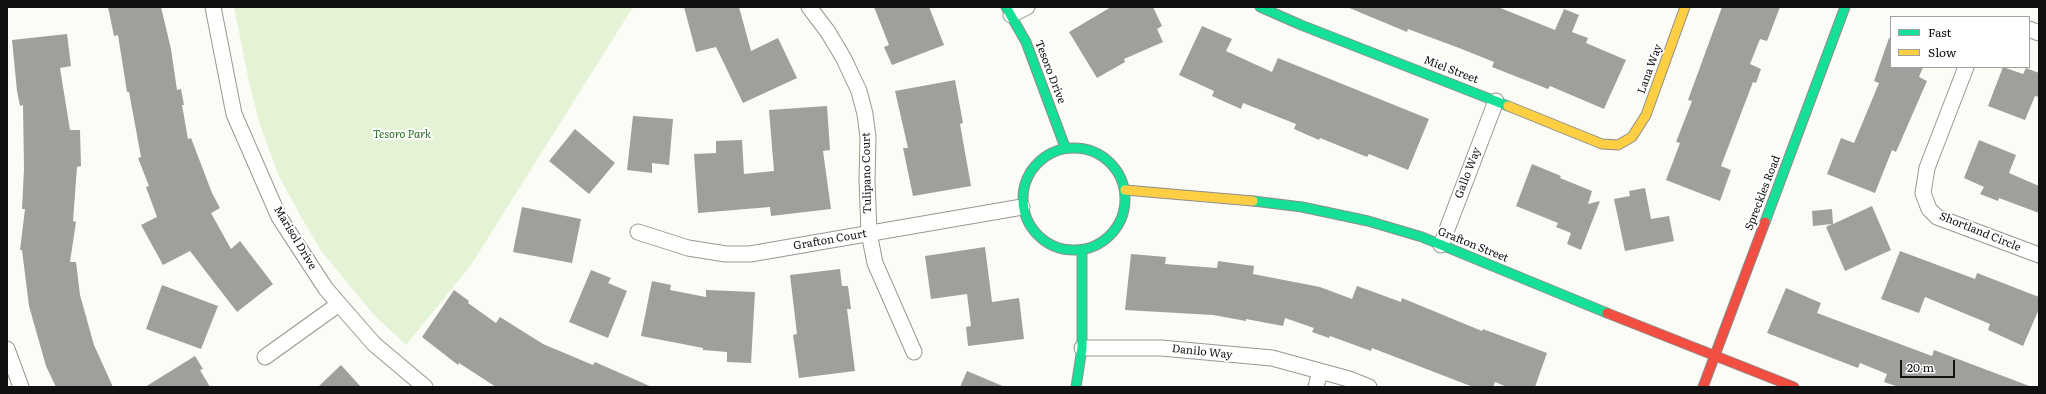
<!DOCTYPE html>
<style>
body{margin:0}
#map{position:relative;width:2046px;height:394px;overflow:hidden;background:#fcfcf7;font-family:Literata,serif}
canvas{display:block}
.frame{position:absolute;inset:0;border:8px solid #111;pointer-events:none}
.legend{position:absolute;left:1890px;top:16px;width:140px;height:52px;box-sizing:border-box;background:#fff;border:1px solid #a0a0a0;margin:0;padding:5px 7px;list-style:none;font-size:12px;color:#111}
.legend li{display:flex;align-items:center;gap:8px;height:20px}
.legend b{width:20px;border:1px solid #a0a0a0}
.scale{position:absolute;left:1900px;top:360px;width:55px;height:18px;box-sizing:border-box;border:2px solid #111;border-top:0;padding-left:5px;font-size:12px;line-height:14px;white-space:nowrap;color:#111;-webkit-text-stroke:3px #fff;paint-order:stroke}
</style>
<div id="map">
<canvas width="2046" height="394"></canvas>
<div class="frame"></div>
<ul class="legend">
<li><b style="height:5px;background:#16e098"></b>Fast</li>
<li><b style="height:5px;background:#ffcf43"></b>Slow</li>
</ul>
<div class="scale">20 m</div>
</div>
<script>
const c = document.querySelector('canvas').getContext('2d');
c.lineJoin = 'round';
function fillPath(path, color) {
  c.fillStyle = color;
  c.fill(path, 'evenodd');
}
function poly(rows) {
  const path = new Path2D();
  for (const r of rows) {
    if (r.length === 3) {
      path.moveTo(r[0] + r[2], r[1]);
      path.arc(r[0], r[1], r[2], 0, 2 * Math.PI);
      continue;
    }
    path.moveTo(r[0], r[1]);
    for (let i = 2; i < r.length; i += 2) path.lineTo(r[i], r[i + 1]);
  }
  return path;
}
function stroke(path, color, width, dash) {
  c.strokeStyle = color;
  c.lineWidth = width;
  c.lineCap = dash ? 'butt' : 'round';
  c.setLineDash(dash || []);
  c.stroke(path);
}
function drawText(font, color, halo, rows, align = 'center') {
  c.font = font + ' Literata,serif';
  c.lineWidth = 4;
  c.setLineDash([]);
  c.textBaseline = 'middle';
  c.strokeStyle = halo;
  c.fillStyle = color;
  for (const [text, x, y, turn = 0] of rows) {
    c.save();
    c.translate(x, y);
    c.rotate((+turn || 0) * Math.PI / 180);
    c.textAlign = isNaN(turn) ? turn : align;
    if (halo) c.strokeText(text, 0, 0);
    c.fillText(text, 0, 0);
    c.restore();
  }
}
fillPath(poly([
 [234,7,633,7,471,265,406,345,373,314,322,252,301,217,278,174,260,125,249,82]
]), '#e4f3d6');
fillPath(poly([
 [108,7,161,7,171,49,177,90,181,89,184,105,182,105,188,139,191,138,212,193,220,208,211,213,231,249,240,241,273,284,237,312,190,251,163,265,141,225,157,217,146,187,149,186,138,158,141,157,129,92,127,92,118,35,114,36],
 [684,7,739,7,751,51,778,38,797,78,743,103,716,47,696,52],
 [874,7,929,7,944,45,892,65,884,47,889,45],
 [1111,7,1153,7,1162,26,1157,29,1163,42,1124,59,1125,62,1097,78,1069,32],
 [1347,7,1498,7,1555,30,1564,9,1579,15,1572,32,1588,38,1586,43,1626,60,1604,109,1550,86,1548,89,1492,67,1494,62,1459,48,1408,29,1407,32],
 [1722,7,1780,7,1767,41,1760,39,1750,64,1761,69,1756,83,1753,82,1721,166,1731,170,1720,201,1666,180,1680,143,1676,142,1692,101,1688,100],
 [1202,26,1232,39,1226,51,1272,72,1278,58,1429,119,1408,170,1369,154,1367,157,1320,138,1319,140,1294,129,1296,124,1243,103,1241,109,1212,96,1214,91,1179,75],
 [67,34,71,66,60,68,70,130,80,130,81,166,77,167,73,221,76,222,70,262,76,262,80,295,94,345,113,387,56,387,46,366,29,306,22,250,20,250,25,209,22,209,24,169,23,105,20,106,17,91,12,40],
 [1889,38,1891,39,1891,67,1923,67,1919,77,1927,81,1896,152,1892,150,1875,193,1827,174,1841,138,1854,143,1879,83,1874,81],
 [2003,67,2023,74,2026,68,2039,73,2039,97,2035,96,2025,120,1988,106],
 [955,80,963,123,960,124,971,186,913,196,903,148,908,148,895,91],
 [827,106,830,150,823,151,831,209,771,216,770,207,698,213,694,154,716,153,716,141,742,140,744,174,774,171,769,110],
 [633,116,673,119,669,165,652,163,652,173,627,170],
 [575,129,615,163,589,194,549,161],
 [1979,140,2016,155,2009,173,2039,186,2039,213,1999,198,1998,201,1980,194,1984,187,1964,178],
 [1532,164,1561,176,1560,178,1592,191,1588,204,1600,201,1581,250,1567,244,1571,233,1556,227,1558,223,1516,206],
 [1645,188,1651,219,1669,216,1674,241,1625,251,1614,199,1630,196,1629,191],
 [1872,206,1891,250,1845,271,1826,227,1832,224,1813,226,1812,211,1832,209,1833,224],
 [522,207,581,219,572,263,513,252],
 [985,247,992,302,1019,298,1024,339,968,346,966,327,971,326,967,294,931,299,925,256],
 [1900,251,1975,279,1977,273,2039,297,2039,309,2023,346,1988,330,1990,324,1925,297,1919,313,1881,299],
 [1131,254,1166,257,1165,264,1217,268,1218,261,1254,266,1253,274,1320,287,1352,299,1357,286,1401,302,1402,298,1482,331,1483,329,1547,353,1535,387,1507,387,1495,382,1493,387,1473,387,1372,348,1371,351,1330,336,1329,338,1312,332,1314,328,1285,318,1283,326,1246,319,1246,321,1213,315,1125,310],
 [840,269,842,286,848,286,851,309,847,309,855,371,799,378,793,335,797,334,790,275],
 [591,270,611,278,608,283,627,291,608,338,569,322],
 [652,281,671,285,670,290,706,297,706,290,755,292,751,363,727,362,727,352,703,350,703,348,641,336],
 [162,285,218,306,201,349,146,329],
 [1786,288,1821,303,1817,313,1932,356,1934,350,2032,387,1899,387,1884,382,1887,374,1860,363,1858,368,1767,333],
 [454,290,469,301,468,303,496,323,500,317,543,344,593,365,595,362,652,387,496,387,459,363,458,365,422,337],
 [195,356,203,369,200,370,210,387,145,387],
 [341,365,361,387,318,387],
 [967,371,1005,387,960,387]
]), '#a09f9c');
const street = poly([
 [213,7,234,114,279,217,326,289,374,344,425,387],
 [809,7,828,32,844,59,859,91,865,114,868,137,867,179,869,233,875,263,914,352],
 [1011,15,1027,7],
 [2029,29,2039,33],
 [1966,67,1927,168,1923,193,1929,209,1937,217,2039,255],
 [638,232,688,248,726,254,750,254,1022,207],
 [1441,245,1496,101],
 [1082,348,1161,348,1272,358,1349,379,1369,387],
 [7,349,21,387],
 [265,357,339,304],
 [1316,387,1320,371]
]);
const fast = poly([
 [1006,7,1026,42,1065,147],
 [1260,7,1301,25,1508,106],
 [1074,199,51],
 [1253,201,1302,207,1368,221,1422,237,1607,313],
 [1765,222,1845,7],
 [1076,387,1082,348,1082,250]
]);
const slow = poly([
 [1508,106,1602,144,1618,145,1632,137,1646,115,1685,7],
 [1125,190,1253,201]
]);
const jam = poly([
 [1607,313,1794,387],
 [1703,387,1765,222]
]);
stroke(street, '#979795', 17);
stroke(fast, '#8d8d8b', 11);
stroke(slow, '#8d8d8b', 11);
stroke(jam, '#8d8d8b', 11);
stroke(street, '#fffffe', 15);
stroke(fast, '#16e098', 9);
stroke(slow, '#ffcf43', 9);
stroke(jam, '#f24e42', 9);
drawText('11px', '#111', '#fff', [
 ["Lana Way",1650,69,-70],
 ["Miel Street",1451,70,21],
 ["Tesoro Drive",1050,72,69],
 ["Tulipano Court",867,173,-91],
 ["Gallo Way",1468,173,-69],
 ["Spreckles Road",1763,193,-69],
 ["Shortland Circle",1980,232,22],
 ["Marisol Drive",295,238,59],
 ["Grafton Court",830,240,-10],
 ["Grafton Street",1473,245,22],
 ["Danilo Way",1202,352,6]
]);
drawText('italic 11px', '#266d1c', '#fff', [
 ["Tesoro Park",402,135]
]);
</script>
